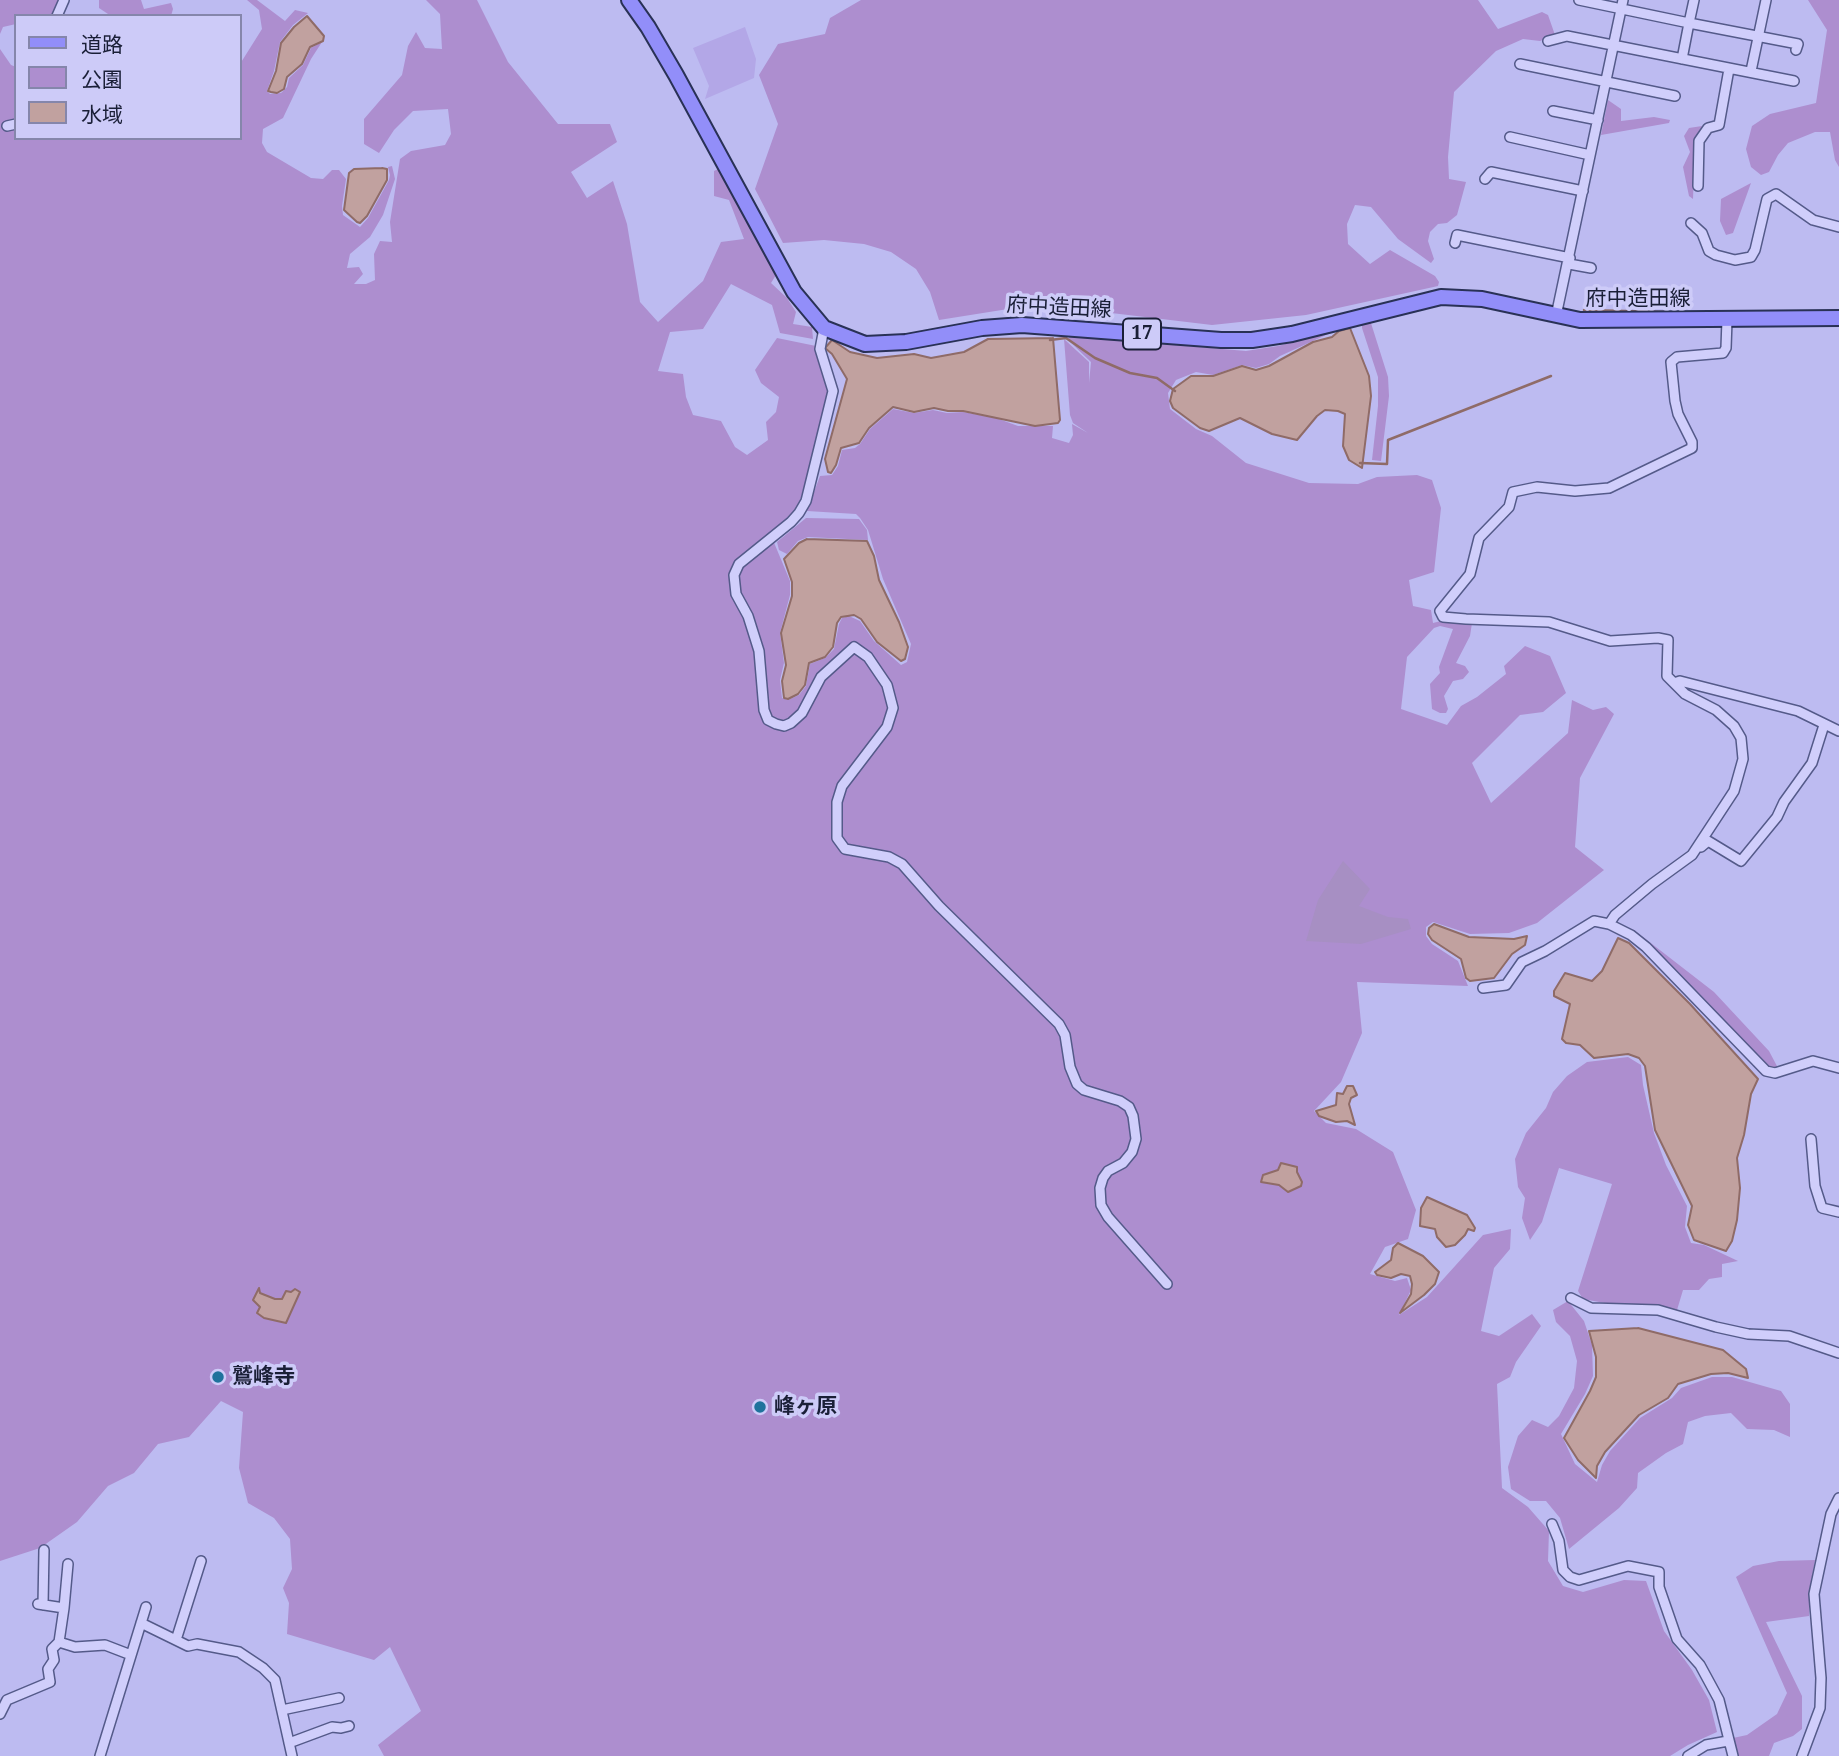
<!DOCTYPE html>
<meta charset="utf-8">
<style>
body{margin:0}
#map{position:relative;width:1839px;height:1756px;overflow:hidden;background:#bdbbf1;font-family:"Noto Serif","Noto Sans JP",serif}
canvas{display:block}
.legend{position:absolute;left:14px;top:14px;width:228px;height:126px;box-sizing:border-box;background:#cdcbf8;border:2px solid #8586ab;margin:0;padding:9px 12px;list-style:none;font-size:21px;color:#1a1f37}
.legend li{display:flex;align-items:center;gap:14px;height:35px}
.legend b{width:35px;border:2px solid #8586ab}
</style>
<div id="map">
<canvas width="1839" height="1756"></canvas>
<ul class="legend">
<li><b style="height:9px;background:#928ef9"></b>道路</li>
<li><b style="height:19px;background:#ad8ecf"></b>公園</li>
<li><b style="height:19px;background:#c1a19f"></b>水域</li>
</ul>
</div>
<script>
const c = document.querySelector('canvas').getContext('2d');
c.lineJoin = 'round';
function fillPath(path, color) {
  c.fillStyle = color;
  c.fill(path, 'evenodd');
}
function poly(rows) {
  const path = new Path2D();
  for (const r of rows) {
    path.moveTo(r[0], r[1]);
    for (let i = 2; i < r.length; i += 2) path.lineTo(r[i], r[i + 1]);
  }
  return path;
}
function stroke(path, color, width, dash) {
  c.strokeStyle = color;
  c.lineWidth = width;
  c.lineCap = dash ? 'butt' : 'round';
  c.setLineDash(dash || []);
  c.stroke(path);
}
function drawText(font, color, halo, rows, align = 'center') {
  c.font = font + ' "Noto Serif","Noto Sans JP",serif';
  c.lineWidth = 7;
  c.setLineDash([]);
  c.textBaseline = 'middle';
  c.strokeStyle = halo;
  c.fillStyle = color;
  for (const [text, x, y, turn = 0] of rows) {
    c.save();
    c.translate(x, y);
    c.rotate((+turn || 0) * Math.PI / 180);
    c.textAlign = isNaN(turn) ? turn : align;
    if (halo) c.strokeText(text, 0, 0);
    c.fillText(text, 0, 0);
    c.restore();
  }
}
fillPath(poly([
 [745,27,756,59,754,78,705,99,709,86,693,48]
]), '#b3a7e7');
fillPath(poly([
 [0,0,59,0,53,16,16,16,16,24,3,27,0,34],
 [99,0,141,0,144,9,171,3,173,9,171,16,111,16,99,8],
 [247,0,257,0,285,21,295,10,308,13,293,25,280,42,274,71,267,91,270,94,281,93,287,87,289,78,303,65,311,48,322,42,311,59,283,118,263,129,262,143,267,152,311,178,323,179,332,170,339,170,346,179,342,206,343,215,360,227,368,218,389,180,390,175,388,167,392,166,395,179,383,215,370,237,350,254,347,268,359,267,363,274,354,284,366,284,375,280,374,254,380,241,392,242,390,222,400,159,411,151,445,145,451,134,448,109,413,111,394,130,379,153,364,144,364,119,402,75,408,46,416,32,425,48,442,49,440,14,426,0,477,0,508,62,558,124,610,124,617,142,571,172,587,198,613,181,627,224,640,302,658,322,703,281,721,242,744,239,729,200,714,196,714,171,718,169,776,275,771,283,787,298,796,312,793,324,812,327,813,339,780,333,772,305,731,284,703,329,670,332,658,371,683,374,686,397,693,415,721,421,735,447,747,455,768,440,766,422,776,412,779,397,761,383,755,370,777,338,816,346,828,386,828,401,798,508,770,533,790,581,790,595,780,633,784,663,780,680,782,698,788,700,799,695,806,686,810,664,825,658,834,649,839,624,842,618,849,616,860,621,874,641,901,665,907,662,911,644,883,579,868,530,860,518,856,514,807,511,820,476,832,475,838,466,842,450,855,448,860,444,870,429,893,409,914,413,933,410,947,413,963,412,996,418,1018,426,1053,426,1052,438,1069,443,1073,435,1072,424,1088,433,1073,423,1070,415,1064,339,1089,362,1089,383,1091,362,1068,340,1070,336,1246,351,1278,346,1337,330,1280,356,1269,364,1256,368,1242,365,1213,375,1196,372,1176,380,1168,393,1170,409,1196,429,1212,436,1246,463,1309,483,1358,484,1377,477,1417,475,1432,480,1441,508,1434,572,1409,580,1413,606,1431,610,1433,623,1445,620,1472,623,1470,636,1456,663,1465,666,1469,672,1463,679,1453,681,1444,696,1448,709,1446,713,1440,713,1432,709,1430,684,1440,673,1439,667,1453,629,1440,626,1434,628,1407,657,1401,709,1447,725,1461,706,1477,697,1506,674,1504,666,1525,646,1550,656,1566,693,1543,712,1520,715,1472,763,1491,803,1568,733,1572,700,1593,710,1606,707,1614,714,1580,778,1575,847,1604,870,1537,923,1509,933,1470,934,1433,922,1426,927,1426,936,1432,944,1458,961,1468,986,1357,982,1362,1033,1341,1082,1314,1111,1326,1123,1356,1129,1393,1152,1416,1210,1408,1239,1385,1247,1370,1274,1395,1281,1407,1278,1411,1290,1399,1315,1427,1297,1483,1235,1511,1229,1510,1249,1494,1268,1481,1331,1499,1336,1532,1314,1541,1326,1516,1362,1510,1377,1497,1384,1502,1488,1528,1507,1549,1531,1548,1561,1563,1586,1583,1592,1624,1580,1646,1581,1664,1631,1692,1670,1709,1700,1717,1732,1688,1745,1670,1756,384,1756,378,1745,421,1711,390,1647,374,1660,287,1634,289,1603,283,1588,292,1569,290,1539,274,1518,248,1503,239,1468,243,1412,221,1401,189,1437,158,1444,134,1473,108,1486,77,1522,40,1548,0,1561,0,49,11,65,16,67,16,138,240,138,240,64,262,29,259,10],
 [861,0,1478,0,1498,29,1542,12,1548,15,1555,35,1540,41,1523,39,1496,51,1454,92,1448,157,1449,179,1466,182,1457,215,1447,223,1438,224,1430,232,1428,241,1434,259,1431,263,1398,239,1371,207,1355,205,1347,224,1348,244,1370,264,1390,250,1435,276,1439,282,1438,286,1306,315,1212,325,1103,312,1008,309,939,320,930,292,916,269,891,252,864,244,824,240,783,243,755,189,778,124,759,75,778,44,825,34,830,18],
 [1808,0,1839,0,1839,167,1835,160,1830,132,1815,132,1788,143,1778,155,1769,172,1761,175,1751,167,1746,149,1752,126,1770,114,1816,103,1827,30],
 [1608,100,1621,109,1621,121,1654,117,1670,120,1669,123,1601,135],
 [1702,126,1695,140,1693,199,1689,196,1683,167,1690,152,1684,136,1689,128],
 [1751,183,1733,233,1726,235,1720,221,1721,199],
 [1370,320,1388,377,1389,396,1381,461,1372,460,1378,406,1378,377,1362,328,1362,322],
 [806,518,859,519,867,530,868,540,808,537,798,541,787,554,779,550,777,542],
 [1626,927,1634,930,1714,992,1769,1051,1778,1068,1776,1069,1762,1063,1650,948],
 [1628,1057,1641,1065,1643,1085,1654,1133,1666,1165,1687,1206,1685,1227,1691,1243,1704,1245,1738,1261,1722,1264,1722,1277,1709,1279,1699,1290,1683,1290,1677,1310,1621,1306,1583,1299,1578,1291,1612,1184,1559,1168,1542,1222,1530,1240,1522,1218,1525,1198,1518,1187,1515,1159,1526,1133,1546,1108,1553,1092,1567,1076,1587,1062],
 [1568,1301,1584,1321,1592,1345,1593,1376,1585,1394,1561,1434,1575,1464,1597,1482,1602,1465,1610,1451,1640,1418,1672,1398,1681,1388,1712,1377,1732,1377,1781,1391,1790,1404,1790,1437,1774,1430,1747,1429,1731,1413,1705,1416,1688,1422,1683,1444,1666,1453,1638,1473,1637,1488,1619,1508,1569,1549,1560,1518,1546,1501,1530,1501,1511,1489,1508,1467,1518,1436,1532,1420,1548,1427,1559,1416,1574,1388,1577,1361,1570,1336,1556,1322,1553,1310],
 [1815,1560,1810,1587,1809,1616,1766,1622,1802,1696,1802,1729,1793,1736,1774,1743,1769,1756,1737,1756,1733,1738,1747,1735,1777,1714,1787,1693,1736,1577,1753,1566,1779,1561]
]), '#ad8ecf');
fillPath(poly([
 [1343,861,1370,889,1359,906,1388,917,1408,919,1411,929,1361,944,1306,941,1318,900]
]), '#a78fc3');
const water = poly([
 [307,16,324,36,323,41,310,47,302,64,287,77,284,89,277,93,271,92,268,91,276,71,281,43,294,27,307,16],
 [382,168,387,169,387,180,367,216,360,223,357,222,344,210,349,173,354,169,382,168],
 [1350,328,1369,376,1371,396,1362,468,1349,460,1343,446,1345,414,1338,411,1325,410,1317,416,1297,440,1272,434,1240,418,1209,431,1200,428,1173,408,1170,401,1173,389,1191,376,1213,376,1242,366,1256,370,1269,366,1313,342,1332,337,1339,331,1350,328],
 [1053,338,1060,420,1058,423,1035,426,963,411,948,411,934,408,914,412,893,407,869,428,859,443,841,448,836,465,831,473,828,472,825,459,847,379,832,354,825,348,832,340,850,352,877,358,914,354,931,358,964,352,988,339,1053,338],
 [807,539,867,541,874,556,879,580,899,622,908,647,905,659,901,661,877,642,861,619,854,615,841,617,837,623,833,647,825,657,809,663,805,685,798,694,788,699,784,698,782,681,786,665,781,633,792,596,792,582,784,559,799,543,807,539],
 [1434,924,1469,937,1514,939,1527,936,1525,945,1512,954,1494,978,1470,981,1466,978,1461,959,1432,940,1428,934,1429,928,1434,924],
 [1618,938,1629,943,1690,1004,1758,1079,1751,1094,1744,1135,1737,1158,1740,1188,1737,1220,1732,1241,1726,1251,1694,1240,1688,1225,1692,1206,1655,1130,1645,1066,1639,1058,1628,1054,1594,1058,1580,1045,1566,1043,1562,1039,1570,1004,1554,996,1554,991,1565,973,1592,981,1602,971,1618,938],
 [1347,1086,1353,1086,1357,1095,1351,1098,1349,1104,1355,1125,1347,1121,1336,1122,1319,1116,1316,1111,1336,1105,1337,1093,1343,1094,1347,1086],
 [1281,1163,1297,1167,1297,1172,1302,1182,1301,1186,1288,1192,1279,1185,1261,1182,1263,1175,1278,1170,1281,1163],
 [1427,1197,1467,1215,1475,1228,1474,1231,1468,1229,1465,1235,1455,1245,1446,1247,1437,1237,1435,1229,1420,1226,1421,1208,1427,1197],
 [1398,1243,1423,1256,1439,1272,1435,1284,1424,1295,1400,1313,1411,1294,1412,1284,1410,1276,1401,1274,1391,1278,1377,1275,1375,1272,1391,1260,1393,1248,1398,1243],
 [259,1288,260,1293,275,1299,282,1299,286,1291,291,1292,295,1289,300,1292,286,1323,264,1318,257,1313,260,1307,253,1300,259,1288],
 [1638,1328,1723,1350,1746,1369,1748,1378,1728,1373,1711,1374,1678,1384,1668,1398,1639,1415,1605,1452,1597,1466,1596,1478,1578,1460,1564,1438,1590,1391,1596,1377,1596,1357,1589,1331,1638,1328]
]);
fillPath(water, '#c1a19f');
stroke(water, '#8f6b67', 2);
stroke(poly([
 [1584,310,1667,312],
 [1050,340,1066,338,1095,358,1130,373,1157,378,1175,391],
 [1360,463,1387,464,1388,440,1551,376]
]), '#8f6b67', 2.5);
const street = poly([
 [1579,0,1689,23,1694,0],
 [57,16,64,0],
 [1548,41,1567,36,1794,81],
 [1682,59,1689,23,1798,44,1796,50],
 [1520,64,1675,96],
 [1751,71,1766,0],
 [1553,111,1598,120],
 [7,126,16,124],
 [1510,137,1590,155],
 [1485,179,1491,172,1583,191],
 [1698,186,1699,141,1708,128,1719,125,1729,69],
 [1691,223,1702,233,1709,251,1716,255,1735,260,1751,257,1755,250,1767,199,1776,194,1813,220,1839,227],
 [1455,243,1457,235,1570,258],
 [1569,264,1591,268],
 [1556,316,1623,0],
 [1727,320,1726,348,1723,353,1677,357,1671,362,1675,401,1678,414,1692,442,1692,448,1609,488,1575,491,1537,487,1513,492,1509,507,1479,538,1470,574,1440,611,1443,617,1466,619,1549,622,1610,641,1658,638,1668,640,1667,676,1685,694,1716,710,1734,726,1741,738,1743,759,1734,791,1692,855,1652,884,1615,915,1609,924,1631,935,1646,947,1766,1071,1775,1073,1813,1061,1839,1068],
 [824,328,820,349,833,391,806,501,799,513,791,522,739,564,734,575,736,594,748,616,759,651,764,710,768,720,776,724,784,726,791,723,802,713,821,677,854,647,868,657,887,685,893,708,887,727,842,786,837,802,837,838,845,849,889,857,902,864,939,906,1059,1024,1065,1035,1070,1067,1077,1084,1084,1090,1120,1101,1129,1107,1133,1116,1136,1139,1132,1152,1123,1163,1108,1171,1103,1178,1100,1188,1101,1205,1108,1217,1167,1284],
 [1674,683,1680,681,1798,711,1839,731],
 [1701,847,1708,841,1741,861,1777,817,1784,802,1812,763,1824,725],
 [1483,988,1506,985,1522,962,1545,951,1594,921,1609,924],
 [1811,1139,1815,1186,1822,1208,1839,1212],
 [1571,1298,1591,1308,1658,1310,1716,1327,1748,1334,1789,1336,1839,1353],
 [1552,1524,1559,1541,1563,1570,1570,1577,1579,1580,1628,1566,1659,1572,1659,1587,1677,1639,1700,1665,1719,1700,1733,1756],
 [38,1604,64,1608,59,1642],
 [43,1605,44,1550],
 [64,1608,68,1564],
 [141,1623,188,1646,197,1644,239,1652,263,1668,275,1680,292,1756],
 [176,1640,201,1561],
 [282,1710,339,1698],
 [0,1714,7,1700,50,1682,48,1669,54,1660,52,1649,59,1642,75,1647,105,1645,131,1655],
 [289,1743,332,1727,341,1728,349,1726],
 [100,1756,146,1607],
 [1688,1756,1706,1745,1728,1741],
 [1802,1756,1820,1708,1821,1678,1814,1594,1831,1514,1839,1498]
]);
const primary = poly([
 [629,0,648,27,676,75,794,292,824,328,865,344,906,342,982,328,1022,325,1221,340,1252,340,1292,334,1441,297,1482,299,1580,320,1839,318]
]);
stroke(street, '#545a89', 12);
stroke(primary, '#293156', 18);
stroke(street, '#d0cefb', 9);
stroke(primary, '#928ef9', 14);
for (const [x, y, r, color] of [
 [218,1377,7,"#1f729c"],
 [760,1407,7,"#1f729c"]
]) {
  const dot = new Path2D();
  dot.arc(x, y, r, 0, 2 * Math.PI);
  c.fillStyle = color;
  c.fill(dot);
  stroke(dot, '#cdcbf8', 2.5);
}
for (const [x, y, w] of [
 [1142,334,38]
]) {
  const box = new Path2D();
  box.roundRect(x - w / 2, y - 15.5, w, 31, 5);
  c.fillStyle = '#cdcbf8';
  c.fill(box);
  stroke(box, '#1a1f37', 2);
}
drawText('bold 19px', '#1a1f37', null, [
 ["17",1142,334]
]);
drawText('21px', '#1a1f37', '#cdcbf8', [
 ["府中造田線",1638,299],
 ["府中造田線",1059,308,3]
]);
drawText('bold 21px', '#1a1f37', '#cdcbf8', [
 ["鷲峰寺",232,1377],
 ["峰ヶ原",774,1407]
], 'left');
</script>
